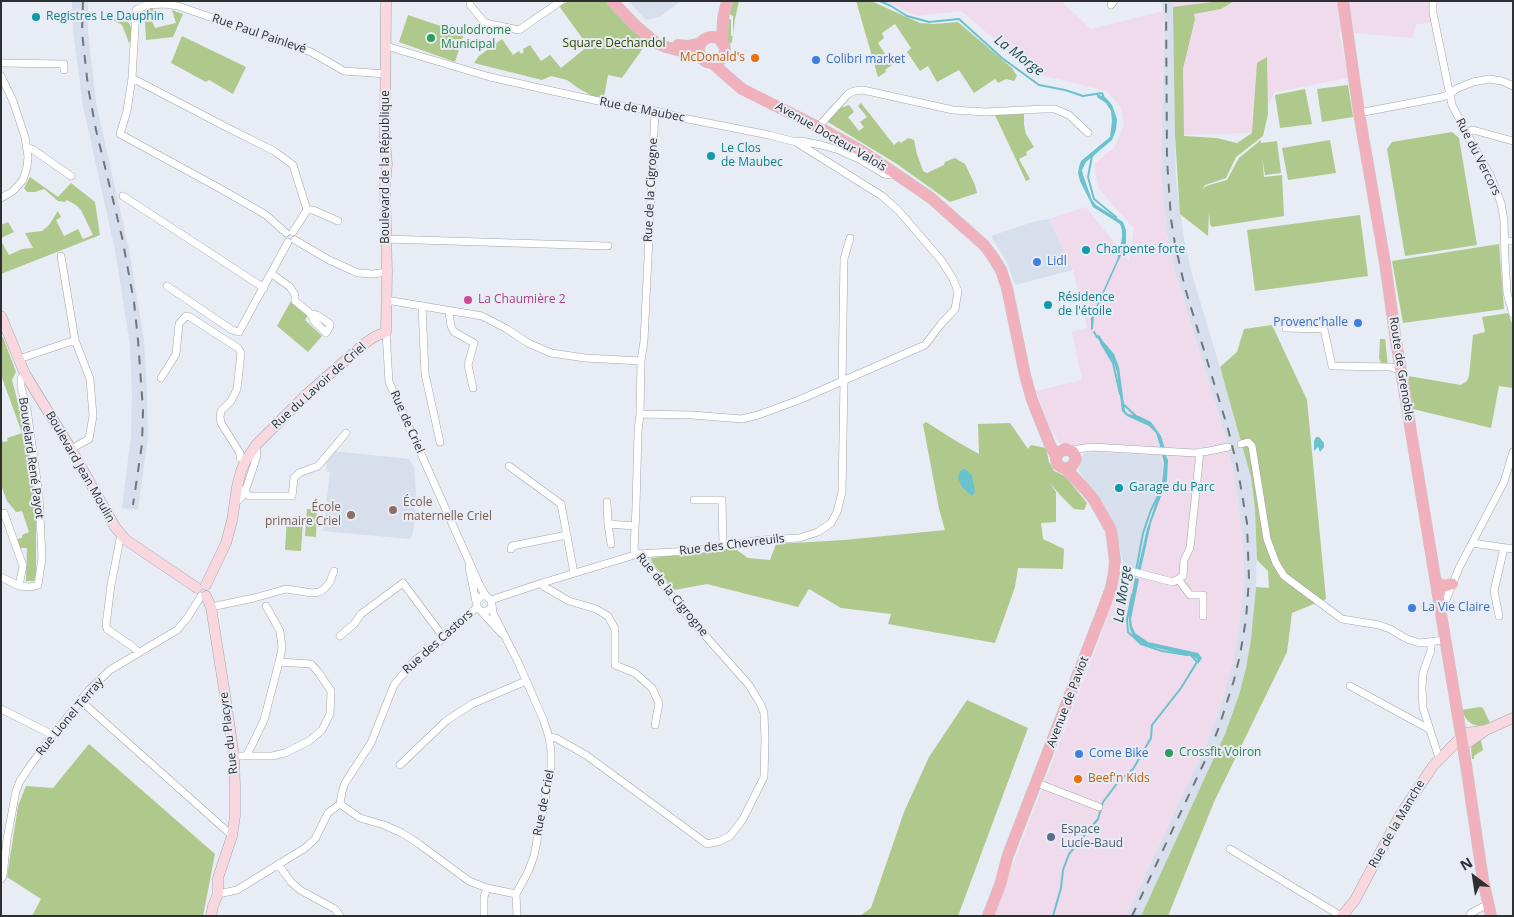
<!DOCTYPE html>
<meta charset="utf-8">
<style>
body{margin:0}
#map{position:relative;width:1514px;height:917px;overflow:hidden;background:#e8ecf4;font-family:"Open Sans",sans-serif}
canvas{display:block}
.frame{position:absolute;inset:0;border:2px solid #2e2f32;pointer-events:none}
.north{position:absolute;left:1449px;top:852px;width:50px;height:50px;-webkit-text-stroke:4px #e8ecf4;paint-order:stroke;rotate:329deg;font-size:14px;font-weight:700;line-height:20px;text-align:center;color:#2e2f32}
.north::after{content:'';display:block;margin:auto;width:18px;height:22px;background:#2e2f32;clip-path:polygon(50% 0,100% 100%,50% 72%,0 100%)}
</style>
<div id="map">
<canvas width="1514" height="917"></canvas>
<div class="frame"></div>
<div class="north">N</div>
</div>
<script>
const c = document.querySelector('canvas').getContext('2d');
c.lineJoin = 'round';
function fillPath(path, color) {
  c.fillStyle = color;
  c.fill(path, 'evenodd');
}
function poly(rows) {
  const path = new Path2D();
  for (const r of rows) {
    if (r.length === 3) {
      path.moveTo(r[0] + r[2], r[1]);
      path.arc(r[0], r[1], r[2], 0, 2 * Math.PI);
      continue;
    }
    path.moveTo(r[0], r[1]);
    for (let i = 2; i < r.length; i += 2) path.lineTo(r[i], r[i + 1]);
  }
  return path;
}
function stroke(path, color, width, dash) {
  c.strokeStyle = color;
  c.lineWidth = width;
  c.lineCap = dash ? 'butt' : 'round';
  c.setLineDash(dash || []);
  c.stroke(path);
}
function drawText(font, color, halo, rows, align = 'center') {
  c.font = font + ' "Open Sans",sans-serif';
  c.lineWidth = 4;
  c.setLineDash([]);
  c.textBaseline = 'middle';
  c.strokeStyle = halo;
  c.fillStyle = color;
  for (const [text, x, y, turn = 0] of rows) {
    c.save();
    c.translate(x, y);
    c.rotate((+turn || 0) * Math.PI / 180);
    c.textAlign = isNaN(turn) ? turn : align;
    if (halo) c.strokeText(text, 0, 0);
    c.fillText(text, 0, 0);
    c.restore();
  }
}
fillPath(poly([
 [72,1,88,1,88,31,96,103,129,249,144,341,147,391,148,436,138,510,122,508,131,436,132,394,130,345,115,250,83,106,73,31],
 [628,1,681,1,659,17,646,20],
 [1162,1,1174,1,1175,135,1176,180,1184,239,1190,267,1241,438,1251,477,1255,509,1257,536,1256,587,1251,639,1246,668,1239,695,1225,734,1141,916,1126,916,1210,736,1223,699,1243,593,1244,564,1241,524,1235,481,1227,442,1174,268,1167,235,1161,171,1164,22],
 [1049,219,1073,270,1015,285,1007,262,991,236,1036,221],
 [333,451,409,459,414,467,416,494,413,534,410,539,323,531,330,472,326,471,327,459],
 [1092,452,1160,455,1163,468,1161,481,1137,572,1124,566,1112,521,1103,503,1079,471,1079,461,1085,453]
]), '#d7deec');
fillPath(poly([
 [884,1,1061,1,1091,29,1163,11,1161,171,1167,235,1174,268,1227,442,1235,481,1241,524,1244,564,1243,593,1240,624,1234,660,1223,699,1210,736,1126,916,993,916,1098,643,1124,566,1137,571,1148,521,1161,481,1163,468,1160,455,1092,452,1059,442,1051,430,1036,391,1082,380,1072,332,1087,328,1073,270,1049,219,1086,207,1129,261,1134,229,1099,189,1094,164,1114,148,1124,126,1121,108,1107,91,1036,74,961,11,917,16],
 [1174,1,1428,1,1432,23,1417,24,1412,38,1353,33,1349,10,1339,33,1349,78,1275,92,1252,133,1175,135]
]), '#efdbeb');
fillPath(poly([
 [569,1,610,1,648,41,622,78,608,75,603,102,578,88,567,80,551,76,542,80,474,63,479,56,502,39,513,55,519,51,521,54,524,52,523,49,530,45,541,61,550,55,561,68,588,46,559,6],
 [732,1,739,1,735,19,732,42,729,44,727,38,728,18,731,20,731,36,733,36,733,16,729,14],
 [856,1,871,1,920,23,933,24,958,22,1012,68,1017,76,1014,81,1006,79,998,83,995,79,974,93,959,70,937,82,928,66,920,71,907,52,911,48,895,24,882,33,884,38,878,43,892,65,885,70,886,72,878,77],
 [1220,1,1234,1,1221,9,1194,14,1195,19,1183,69,1184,136,1217,138,1237,143,1252,133,1257,63,1267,57,1268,114,1263,136,1236,157,1226,178,1205,185,1202,190,1206,186,1227,180,1239,158,1261,140,1261,143,1277,141,1281,173,1265,175,1262,157,1264,177,1282,175,1284,216,1212,227,1210,224,1209,211,1208,236,1180,214,1175,135,1173,7],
 [152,6,155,15,151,19,155,28,176,23,172,10,183,14,173,37,146,40,145,22,146,19,143,15,143,11],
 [408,15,464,34,455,62,399,42],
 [113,18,117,21,128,22,131,27,131,41,129,43,123,27,121,24,114,21,112,19],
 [182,36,246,67,233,94,209,80,206,82,171,63],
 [1348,85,1353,117,1322,122,1317,89],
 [1305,89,1312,124,1280,128,1275,95],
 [861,103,894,145,899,141,901,143,908,138,914,140,917,154,923,171,927,173,944,165,945,162,955,158,965,164,975,185,977,193,950,202,897,164,828,122,840,108,849,105,854,112,848,117,859,131,864,127,860,122,867,117,858,106],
 [1024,114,1024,125,1026,134,1034,147,1026,152,1027,155,1019,159,1030,179,1026,181,995,115],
 [1452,132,1459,138,1477,245,1405,256,1387,149,1392,142],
 [1330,140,1336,173,1288,180,1282,148],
 [30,177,58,197,71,183,95,202,100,235,1,274,1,241,9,255,22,249,33,248,25,233,42,231,49,225,58,211,61,217,56,220,64,236,78,229,83,239,93,235,81,210,76,205,67,200,65,202,58,201,44,189,35,192,27,192,24,188],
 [1360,215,1368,276,1255,291,1247,230],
 [8,222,14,232,1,238,1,225],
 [1499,244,1504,309,1403,323,1392,261],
 [291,301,308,315,305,320,322,336,308,352,277,326],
 [1508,313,1513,326,1513,388,1499,386,1491,428,1413,409,1408,376,1461,385,1467,381,1469,376,1473,335,1485,332,1482,317],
 [1272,325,1307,400,1326,599,1292,613,1287,652,1214,802,1168,916,1141,916,1225,734,1239,695,1246,668,1251,639,1256,587,1269,588,1268,571,1257,560,1255,509,1251,477,1220,367,1237,352,1244,329],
 [1,337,3,337,16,372,12,380,26,435,34,488,36,516,36,576,34,581,26,581,27,548,20,548,17,539,22,538,22,535,29,532,22,511,16,512,7,501,1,485,1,438,3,442,8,441,7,438,22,433,1,375],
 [1380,339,1385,339,1388,366,1382,366,1379,358],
 [926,422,956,441,979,454,978,424,1010,423,1028,449,1031,445,1046,448,1049,462,1054,471,1065,476,1087,503,1084,510,1074,509,1061,496,1049,482,1056,492,1056,522,1041,523,1043,539,1064,549,1063,569,1018,568,1015,587,995,643,888,624,891,614,841,608,809,589,798,607,707,584,674,590,652,562,651,558,734,548,748,558,770,560,776,544,844,540,945,530,939,509,923,424],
 [307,509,317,509,316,537,305,536],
 [287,518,303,519,301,551,285,550],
 [967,700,1028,728,958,916,860,916,871,908,904,812,929,757],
 [1480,707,1483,708,1490,723,1479,726,1472,724,1467,720,1461,710],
 [1479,740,1481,741,1483,750,1474,756,1474,759,1472,759,1471,748],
 [89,744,215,854,203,916,32,916,41,899,7,877,18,806,26,786,53,788]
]), '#afc88c');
fillPath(poly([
 [1097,94,1106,98,1112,105,1117,119,1116,130,1112,140,1086,162,1082,170,1083,175,1092,200,1096,205,1123,222,1126,230,1126,244,1094,315,1093,329,1091,330,1091,318,1117,260,1122,238,1122,230,1120,224,1093,207,1080,181,1078,173,1079,167,1081,161,1110,137,1112,121,1111,111,1106,103,1097,97],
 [1099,335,1103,341,1114,354,1119,367,1125,411,1128,414,1139,416,1151,422,1161,436,1165,449,1161,449,1156,433,1149,426,1127,416,1122,411,1117,372,1114,363,1096,336],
 [1316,437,1319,437,1324,443,1324,447,1320,452,1318,447,1314,451,1314,441],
 [1162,454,1165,454,1168,460,1167,480,1151,523,1140,573,1137,572,1147,529,1162,484,1164,463],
 [964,469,968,471,972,476,975,492,972,496,962,487,958,478,960,471],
 [1135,578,1139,579,1131,619,1132,626,1135,633,1148,642,1198,653,1202,658,1198,664,1197,659,1194,657,1149,646,1143,644,1134,638,1130,629,1128,613]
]), '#69c2cd');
stroke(poly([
 [880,1,891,6,907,16,929,22,959,19,1002,58,1039,85,1065,90,1083,96,1102,93,1104,98],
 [1094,154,1092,156,1088,177,1094,199,1116,217],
 [1094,332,1097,337],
 [1101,343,1113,363,1120,394],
 [1122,403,1137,417],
 [1136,571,1143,533,1151,510,1159,494],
 [1132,595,1127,619,1128,632,1141,644,1162,651,1187,655],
 [1053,916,1061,888,1063,870,1069,854,1098,819,1103,802,1118,782,1133,769,1151,738,1152,725,1181,688,1197,662,1191,655]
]), '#69c2cd', 2);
const street = poly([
 [470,1,470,5,485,23,519,30,561,1],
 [1433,1,1433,13,1452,105,1466,132,1491,177,1501,203,1504,220,1505,259,1507,293,1513,314],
 [1111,5,1114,1],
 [386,46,490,77,557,92,617,105,655,111,688,119,769,135,796,142,801,141,821,145,839,150,859,159,884,174,890,175,894,174],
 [1,63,64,64,64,70],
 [1,76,13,101,25,137,28,157,27,167,23,180,13,191,1,198],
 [132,78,228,128,274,151,293,165,307,210,293,232],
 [1359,113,1442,97,1450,94,1456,89,1473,82,1489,79,1502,81,1513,86],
 [818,127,848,94,854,91,863,90,953,110,986,112,1043,109,1055,109,1069,115,1088,133],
 [1466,132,1473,130,1513,141],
 [27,148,32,149,71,176],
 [123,196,264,288],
 [307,210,313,210,338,221],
 [286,233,266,215,254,208,219,188,120,134,127,111,132,78,136,10,146,5,165,4,178,6,311,52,344,71,386,74],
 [386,239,608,246],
 [295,240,329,260,358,273,373,274,387,272],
 [1504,241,1513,241],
 [61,256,75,340],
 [272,274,290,287,295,295,295,301,311,314,314,321,326,333,330,326,330,324,317,315,311,314],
 [167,286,232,330,239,332,288,242],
 [386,300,482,316,507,329,528,343,551,353,585,358,641,361],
 [422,306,425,374,440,442],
 [449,312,451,326,454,332,474,343,468,365,473,388],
 [1286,328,1324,329,1332,366,1391,367,1401,371],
 [386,332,389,382,480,586,486,596,491,600,492,605,490,609,486,611,481,611,477,607,477,600,482,596,486,596],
 [19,359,75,340,90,379,93,416,89,439,71,449],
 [161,378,176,354,179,324,186,316,190,317,238,348,241,353,237,389,231,401,221,411,220,417,221,423,240,453,240,458,246,460],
 [842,382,844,259,850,238],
 [640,414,692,415,742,419,758,415,799,400,925,345,941,324,955,309,958,291,952,277,941,260,898,210,882,196,796,142],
 [1241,444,1248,442,1252,446,1267,539,1276,563,1284,576,1342,619,1379,625,1390,629,1407,639,1420,643,1444,640],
 [1070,450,1092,447,1195,453,1209,451,1228,447],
 [509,466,561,504,574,573],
 [237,487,245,492,249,496,292,496,294,478,299,473,318,466,346,433],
 [694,500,722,500,723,546],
 [607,502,608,524,611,544],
 [235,503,240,499,245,492,257,456,256,445],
 [4,513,23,566,19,586],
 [608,524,635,526],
 [121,534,111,585,106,625,107,629,133,647,138,652],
 [1472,543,1513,549],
 [511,549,512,546,567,535],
 [469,567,476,602],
 [1115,567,1173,582,1183,576,1184,560,1190,548,1200,452],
 [1,577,19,586,30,587,38,585,42,558,39,495,27,409,21,387,21,378,25,374],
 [1178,579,1190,595,1203,595,1203,616],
 [542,583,543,586,569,601,596,609,608,616,615,629,615,665,635,673,652,688,659,703,655,725],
 [491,600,542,583,638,554,690,551,761,540,799,538,818,532,831,523,837,512,842,492,844,381],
 [492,605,493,613,518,662,543,719,549,737,551,751,551,768,534,856,528,872,516,894,517,916],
 [211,607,254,598,286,589,312,593,320,592,325,588,330,582,334,571],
 [1442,610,1459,568,1504,482,1513,452],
 [481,611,501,633],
 [1499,616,1494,591,1504,548],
 [340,636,354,624,361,614,403,583,444,638],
 [1431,642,1431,650,1423,673,1422,688,1423,708,1439,758],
 [1350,686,1429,729],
 [81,701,228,832,232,834],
 [1,709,53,735],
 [549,737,556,738,586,755,707,844,720,841,730,836,743,819,764,777,765,739,764,713,761,705,749,685,685,613,644,559,634,550,636,507,638,431,640,414,641,361,644,341,655,111],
 [234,756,246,756,252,745,264,720,279,662,282,648,280,631,266,606],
 [246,756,272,756,285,753,309,741,322,730,330,714,331,691,319,673,311,664,279,662],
 [400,765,446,721,472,704,526,681],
 [1037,783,1099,807],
 [340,804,360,818,384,825,402,833,419,844,469,881,487,888,516,894],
 [1230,849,1341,916],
 [278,864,291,882,300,890,335,909,340,916],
 [1,879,3,876,7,839,16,791,20,781,30,766,53,735,89,690,110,670,177,630,188,617,201,596],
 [218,894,237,890,305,848,315,839,328,813,340,804,342,792,345,783,371,743,394,685,414,661,444,638,477,607],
 [484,916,484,897,487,888],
 [1470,916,1471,913,1488,904]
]);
const secondary = poly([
 [1,316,25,374,71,449,115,527,126,540,197,588],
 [206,585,226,543,232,521,237,487,241,471,246,460,256,445,306,395,364,344,374,337,386,332,387,272,385,185,387,164,385,140,386,1],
 [206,596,211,607,225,695,234,756,235,788,235,816,232,836,218,878,218,894,213,906,211,916],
 [1462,743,1469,742,1486,730,1513,718],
 [1342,916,1355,900,1400,815,1433,766,1461,737,1467,733,1486,730]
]);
const primary = poly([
 [612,1,635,25,656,43,666,47,700,56],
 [1343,1,1359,113,1385,263,1396,341,1466,765,1483,880,1491,916],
 [712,50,13],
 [722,43,723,19,727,1],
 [678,45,688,46,701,43],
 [712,63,742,89,818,127,860,150,896,174,931,198,984,245,993,257,1001,270,1007,288,1025,375,1032,400,1050,445,1056,456],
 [1436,582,1444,586,1452,584],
 [988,916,1000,885,1008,855,1102,612,1111,588,1114,573,1115,561,1111,530,1094,500,1085,489,1066,469,1061,467,1057,464,1056,459,1058,453,1065,449,1073,452,1076,459,1072,466,1066,469]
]);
stroke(street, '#a1a5ac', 8);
stroke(secondary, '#a1a5ac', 11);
stroke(primary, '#c9c9ca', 12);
stroke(street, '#fff', 7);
stroke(secondary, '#f8d8de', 10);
stroke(primary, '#f1b1bc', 11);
stroke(poly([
 [83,1,82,32,88,87,96,130,122,237,134,302,138,340,143,410,142,444,133,505],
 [1132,916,1210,750,1219,727,1234,680,1240,655,1246,619,1249,580,1247,523,1237,465,1228,429,1185,288,1175,244,1171,219,1167,160,1166,1]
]), '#73757a', 2, [9, 9]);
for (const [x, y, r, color] of [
 [36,17,5,"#0f9aa8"],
 [431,38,5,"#2e9e5b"],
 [755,58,5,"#e8710a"],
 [816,60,5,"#3f7fe0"],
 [711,156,5,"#0f9aa8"],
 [1086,250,5,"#0f9aa8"],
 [1037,262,5,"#3f7fe0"],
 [468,300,5,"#d1479c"],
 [1048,305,5,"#0f9aa8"],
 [1358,323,5,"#3f7fe0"],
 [1119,488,5,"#0f9aa8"],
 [393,510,5,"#8d6e63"],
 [351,515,5,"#8d6e63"],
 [1412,608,5,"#3f7fe0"],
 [1169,753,5,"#2e9e5b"],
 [1079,754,5,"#3f7fe0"],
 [1078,779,5,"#e8710a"],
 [1051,837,5,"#5c6f8a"]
]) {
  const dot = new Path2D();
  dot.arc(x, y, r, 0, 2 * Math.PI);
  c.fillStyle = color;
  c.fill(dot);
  stroke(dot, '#e8ecf4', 2);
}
drawText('12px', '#0d838f', '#e8ecf4', [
 ["Registres Le Dauphin",46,17],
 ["Le Clos",721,149],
 ["de Maubec",721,163],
 ["Charpente forte",1096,250],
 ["Résidence",1058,298],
 ["de l'étoile",1058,312],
 ["Garage du Parc",1129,488]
], 'left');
drawText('12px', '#27864d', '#e8ecf4', [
 ["Boulodrome",441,31],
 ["Municipal",441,45],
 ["Crossfit Voiron",1179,753]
], 'left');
drawText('12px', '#2e2f32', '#e8ecf4', [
 ["Rue Paul Painlevé",259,34,19],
 ["Rue de Maubec",642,110,11],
 ["Avenue Docteur Valois",831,137,30],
 ["Rue du Vercors",1478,157,63],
 ["Boulevard de la République",386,167,-90],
 ["Rue de la Cigrogne",651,190,-87],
 ["Route de Grenoble",1401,369,81],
 ["Rue du Lavoir de Criel",319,386,-42],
 ["Rue de Criel",407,422,66],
 ["Bouvelard René Payot",31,458,82],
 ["Boulevard Jean Moulin",80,467,60],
 ["Rue des Chevreuils",732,545,-7],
 ["Rue de la Cigrogne",672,595,50],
 ["Rue des Castors",438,642,-42],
 ["Avenue de Paviot",1068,702,-69],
 ["Rue Lionel Terray",70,717,-50],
 ["Rue du Placyre",229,733,-97],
 ["Rue de Criel",544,803,-79],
 ["Rue de la Manche",1397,824,-60]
]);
drawText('12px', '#314600', '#e8ecf4', [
 ["Square Dechandol",614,44]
]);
drawText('12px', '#c56008', '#e8ecf4', [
 ["McDonald's",745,58],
 ["Beef'n Kids",1088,779,"left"]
], 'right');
drawText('12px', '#366cbe', '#e8ecf4', [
 ["Colibri market",826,60],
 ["Lidl",1047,262],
 ["Provenc'halle",1348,323,"right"],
 ["La Vie Claire",1422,608],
 ["Come Bike",1089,754]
], 'left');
drawText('12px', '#b23c85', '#e8ecf4', [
 ["La Chaumière 2",478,300]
], 'left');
drawText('12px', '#785e54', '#e8ecf4', [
 ["École",403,503],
 ["maternelle Criel",403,517],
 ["École",341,508,"right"],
 ["primaire Criel",341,522,"right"]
], 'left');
drawText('12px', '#4e5e75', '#e8ecf4', [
 ["Espace",1061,830],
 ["Lucie-Baud",1061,844]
], 'left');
drawText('italic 14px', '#1d464b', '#e8ecf4', [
 ["La Morge",1019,56,37],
 ["La Morge",1123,594,-82]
]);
</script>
